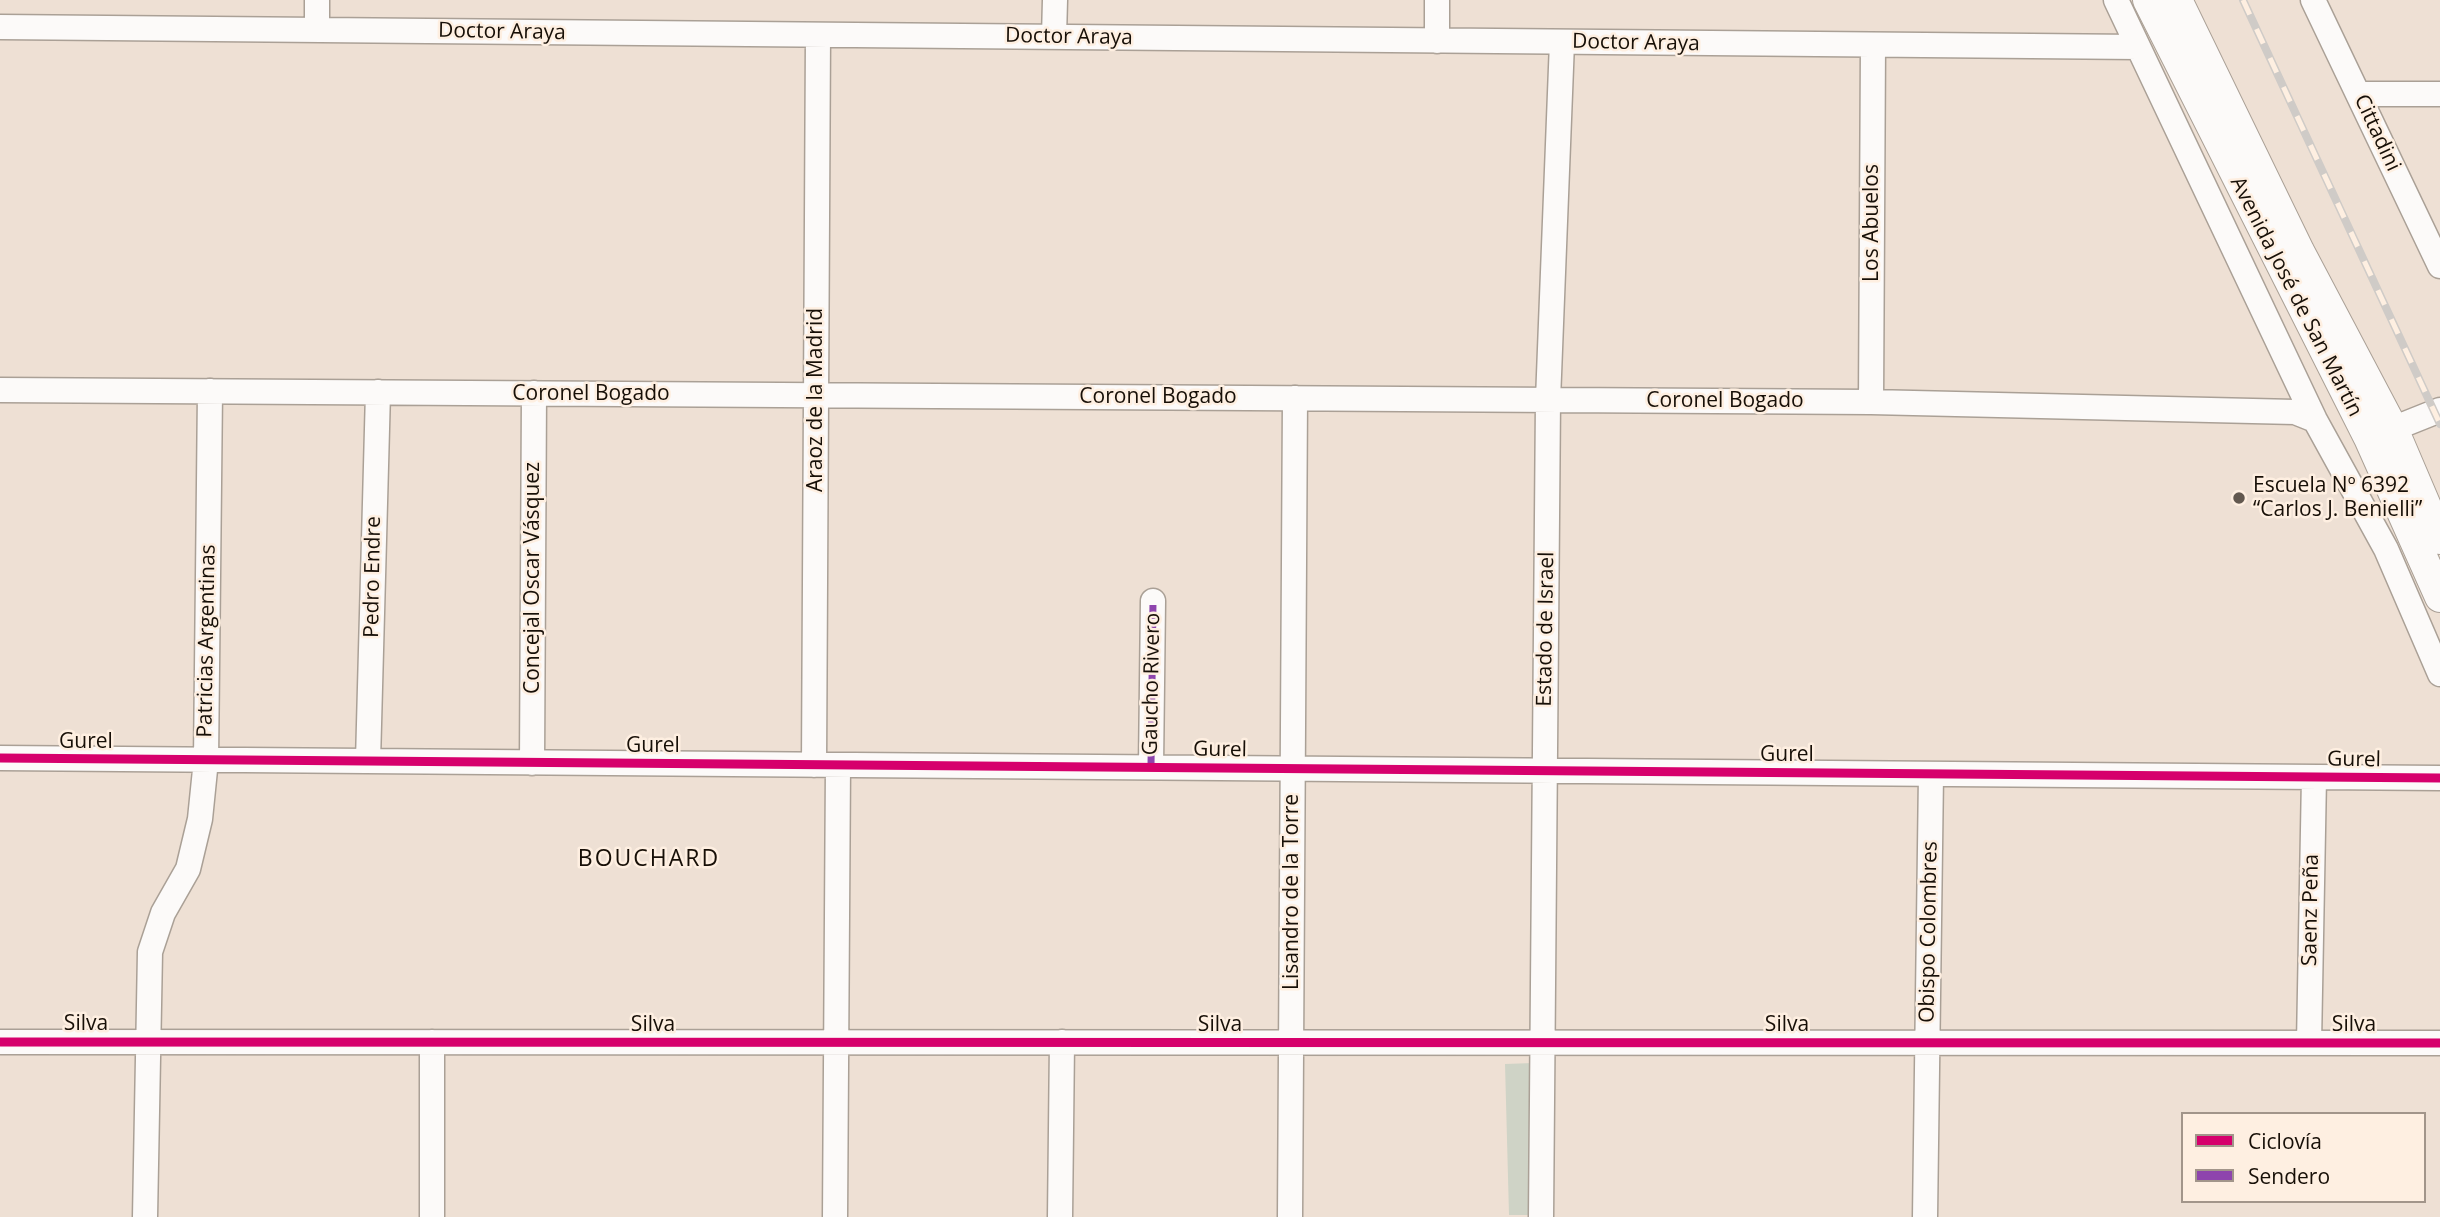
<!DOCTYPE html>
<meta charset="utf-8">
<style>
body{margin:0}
#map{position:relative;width:2440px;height:1217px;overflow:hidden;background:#eee0d4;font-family:"Open Sans",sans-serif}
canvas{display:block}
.legend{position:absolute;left:2181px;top:1112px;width:245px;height:91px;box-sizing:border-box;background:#feefe1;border:2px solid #a2958a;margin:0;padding:9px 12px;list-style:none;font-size:21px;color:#170f07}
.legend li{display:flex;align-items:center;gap:14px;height:35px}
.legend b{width:35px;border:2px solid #a2958a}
</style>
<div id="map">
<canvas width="2440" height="1217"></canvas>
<ul class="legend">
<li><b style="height:9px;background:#d6006c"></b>Ciclovía</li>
<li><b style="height:9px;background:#8e44ad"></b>Sendero</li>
</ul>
</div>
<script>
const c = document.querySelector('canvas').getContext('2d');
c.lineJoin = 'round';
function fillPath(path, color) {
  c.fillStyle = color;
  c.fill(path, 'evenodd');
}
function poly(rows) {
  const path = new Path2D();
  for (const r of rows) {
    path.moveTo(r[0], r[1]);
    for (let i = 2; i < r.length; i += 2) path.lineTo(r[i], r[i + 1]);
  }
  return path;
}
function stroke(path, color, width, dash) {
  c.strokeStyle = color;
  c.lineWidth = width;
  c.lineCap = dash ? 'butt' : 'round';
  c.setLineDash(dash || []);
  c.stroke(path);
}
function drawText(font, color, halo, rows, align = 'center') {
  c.font = font + ' "Open Sans",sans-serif';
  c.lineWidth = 5;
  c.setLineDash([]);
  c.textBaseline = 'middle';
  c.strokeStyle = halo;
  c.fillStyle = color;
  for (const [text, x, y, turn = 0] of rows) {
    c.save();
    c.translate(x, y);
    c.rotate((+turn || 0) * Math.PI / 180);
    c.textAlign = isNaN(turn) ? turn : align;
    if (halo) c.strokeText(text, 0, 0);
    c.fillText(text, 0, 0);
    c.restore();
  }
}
fillPath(poly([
 [1533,1063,1534,1215,1509,1215,1505,1064]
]), '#cfd3c6');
const minor = poly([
 [1437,0,1437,41],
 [2116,0,2315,420,2386,549,2440,674],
 [2313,0,2440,266],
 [0,27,2138,47],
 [317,30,317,0],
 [1054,37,1055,0],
 [2358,94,2440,94],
 [0,390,1871,402,2295,412,2315,420],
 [1871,402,1873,45],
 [2375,436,2440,410],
 [0,758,2440,778],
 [368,761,378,392],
 [532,763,534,393],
 [814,765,818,35],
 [1151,766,1153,601],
 [0,1042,2440,1043],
 [432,1042,432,1217],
 [2309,1043,2314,777],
 [145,1217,150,952,163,913,188,869,200,819,206,760,210,391],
 [835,1217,838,765],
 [1060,1217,1062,1042],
 [1290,1217,1295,398],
 [1541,1217,1548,400,1562,42],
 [1925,1217,1931,774]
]);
const major = poly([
 [2148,0,2369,438,2440,597],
 [2177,0,2299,251,2393,429,2440,539]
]);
stroke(minor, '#aaa096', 27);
stroke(major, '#aaa096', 32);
stroke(minor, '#fcfaf9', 24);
stroke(major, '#fcfaf9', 30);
const rail = poly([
 [2243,0,2440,424]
]);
stroke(rail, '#cfcbc7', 8);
stroke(rail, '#feefe1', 5, [16]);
stroke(poly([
 [1151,766,1153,601]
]), '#8e44ad', 7, [14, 7]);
stroke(poly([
 [0,758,2440,778],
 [0,1042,2440,1043]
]), '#d6006c', 9);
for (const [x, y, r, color] of [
 [2239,498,7,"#62584f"]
]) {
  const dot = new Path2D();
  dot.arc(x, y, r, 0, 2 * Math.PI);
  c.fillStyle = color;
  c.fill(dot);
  stroke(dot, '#feefe1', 2.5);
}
drawText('21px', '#170f07', '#feefe1', [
 ["Doctor Araya",502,32,1],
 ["Doctor Araya",1069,37,1],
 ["Doctor Araya",1636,43,1],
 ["Cittadini",2377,133,65],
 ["Los Abuelos",1872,223,-90],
 ["Avenida José de San Martín",2296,297,63],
 ["Coronel Bogado",591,394],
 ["Coronel Bogado",1158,397],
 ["Araoz de la Madrid",816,400,-90],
 ["Coronel Bogado",1725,401],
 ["Pedro Endre",373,577,-89],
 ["Concejal Oscar Vásquez",533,578,-90],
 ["Estado de Israel",1546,629,-89],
 ["Patricias Argentinas",207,641,-89],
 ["Gaucho Rivero",1152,684,-89],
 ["Gurel",86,742],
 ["Gurel",653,746],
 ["Gurel",1220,750,1],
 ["Gurel",1787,755],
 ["Gurel",2354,760,1],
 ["Lisandro de la Torre",1292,892,-90],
 ["Saenz Peña",2311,910,-89],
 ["Obispo Colombres",1929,932,-89],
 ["Silva",86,1024],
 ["Silva",653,1025],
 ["Silva",1220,1025],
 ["Silva",1787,1025],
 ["Silva",2354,1025]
]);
drawText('21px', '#170f07', '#feefe1', [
 ["Escuela Nº 6392",2253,486],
 ["“Carlos J. Benielli”",2253,510]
], 'left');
c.letterSpacing = '2px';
drawText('23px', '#170f07', '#feefe1', [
 ["BOUCHARD",649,859]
]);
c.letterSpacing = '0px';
</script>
